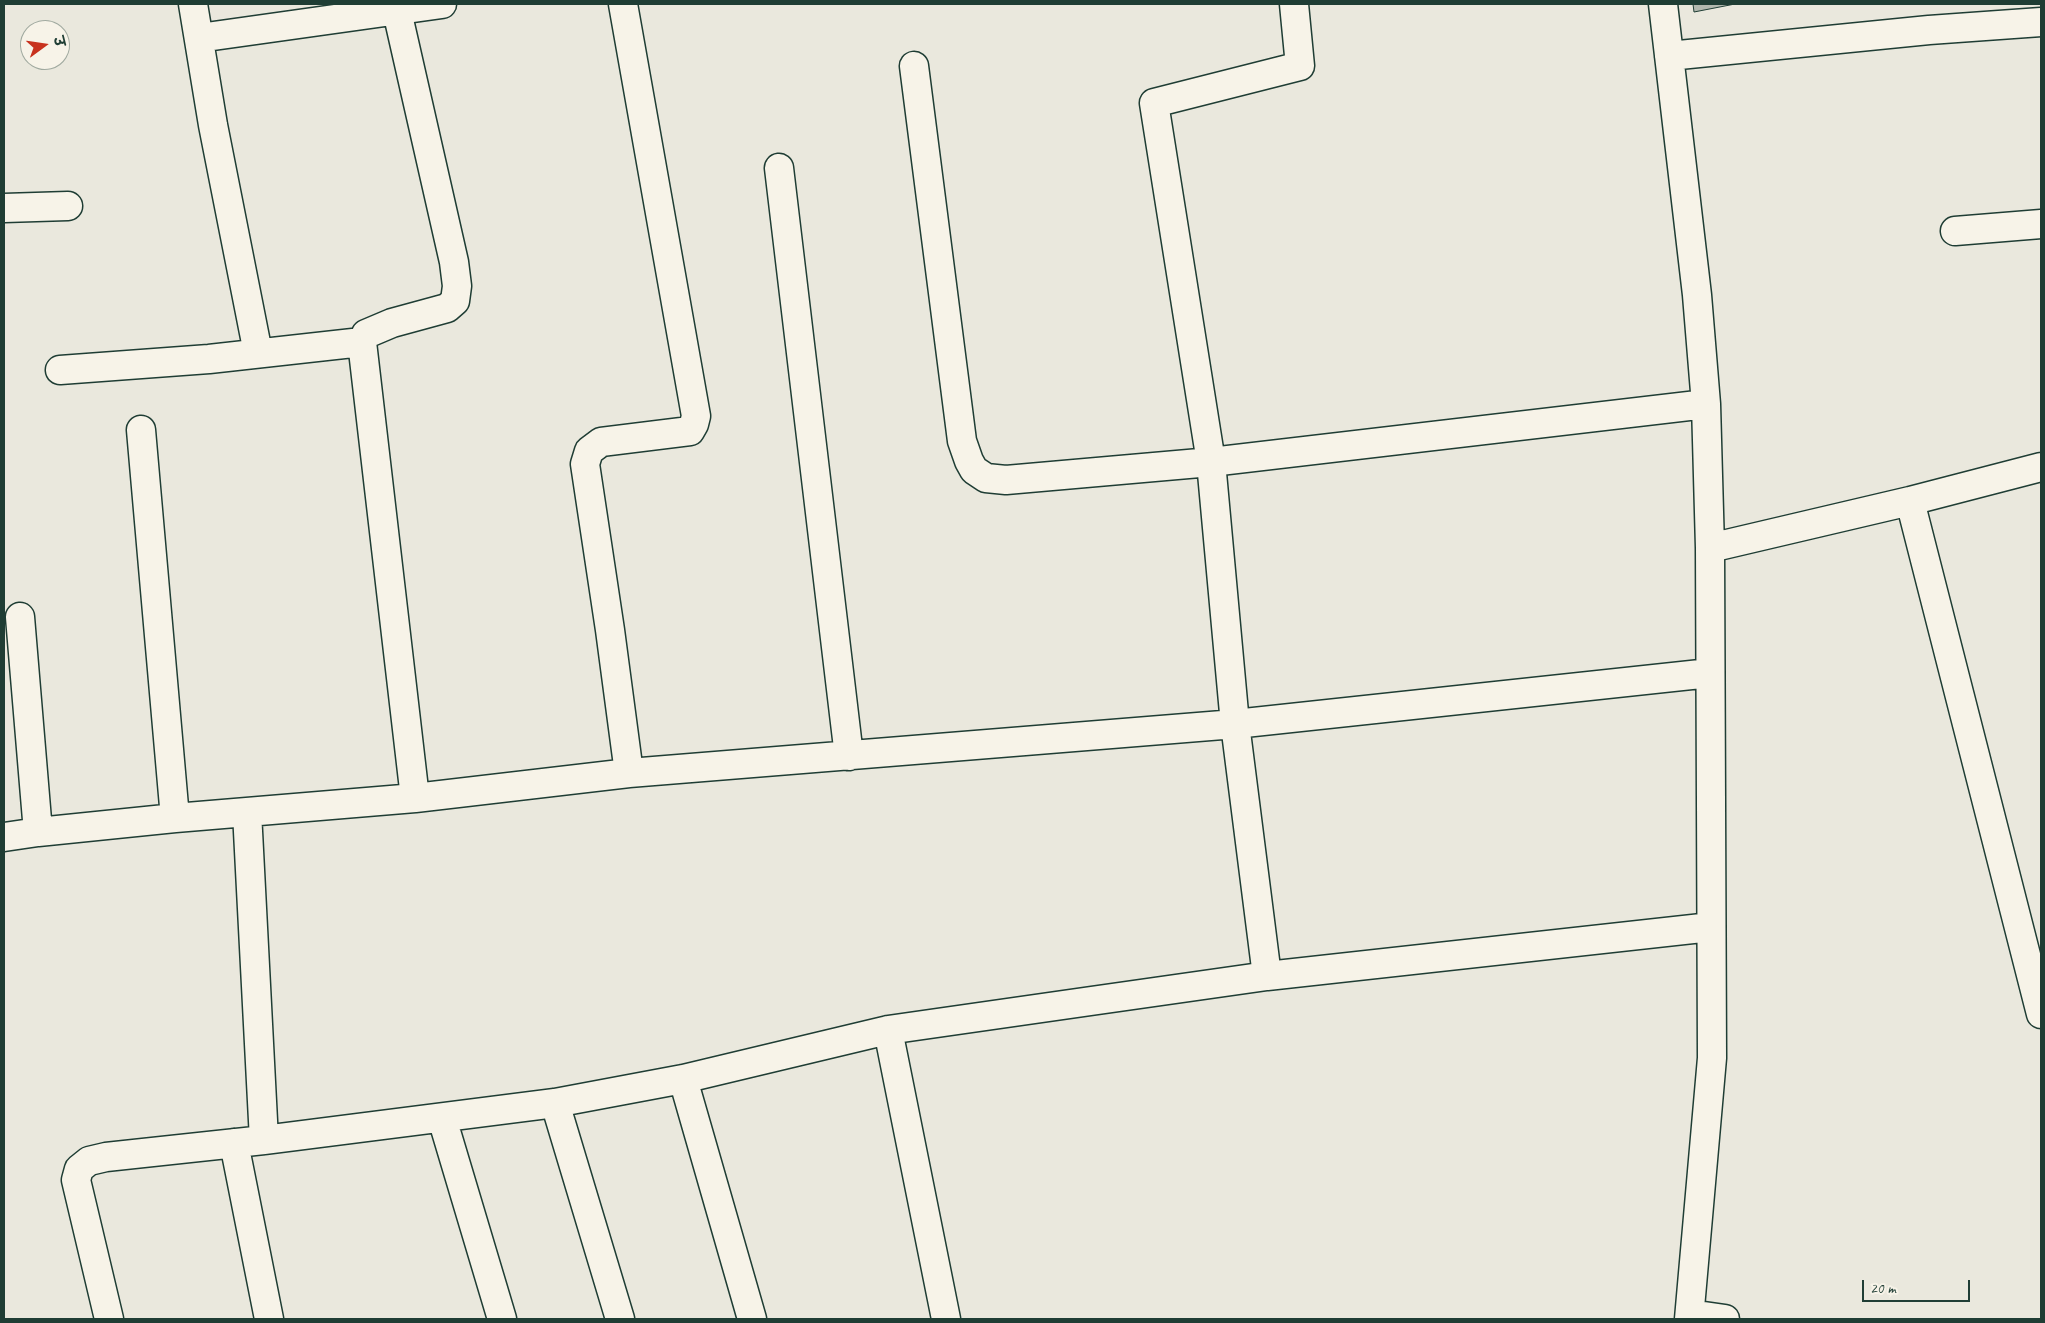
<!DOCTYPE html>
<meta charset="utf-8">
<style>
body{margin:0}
#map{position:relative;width:2045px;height:1323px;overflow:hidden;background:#eae8dd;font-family:Caveat,"Playpen Sans Deva",sans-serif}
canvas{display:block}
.frame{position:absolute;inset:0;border:5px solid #1f3d34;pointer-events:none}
.north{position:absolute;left:20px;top:20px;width:50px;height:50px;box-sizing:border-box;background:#f7f3e8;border:1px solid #a1aaa0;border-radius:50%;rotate:76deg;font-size:14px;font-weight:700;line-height:20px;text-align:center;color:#1f3d34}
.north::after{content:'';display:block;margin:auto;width:18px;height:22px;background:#c8321e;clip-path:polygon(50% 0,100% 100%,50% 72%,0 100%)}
.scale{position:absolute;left:1862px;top:1280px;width:108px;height:22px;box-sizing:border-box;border:2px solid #1f3d34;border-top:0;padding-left:6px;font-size:15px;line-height:18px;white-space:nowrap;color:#1f3d34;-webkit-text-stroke:4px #f7f3e8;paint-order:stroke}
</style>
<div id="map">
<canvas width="2045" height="1323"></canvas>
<div class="frame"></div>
<div class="north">उ</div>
<div class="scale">20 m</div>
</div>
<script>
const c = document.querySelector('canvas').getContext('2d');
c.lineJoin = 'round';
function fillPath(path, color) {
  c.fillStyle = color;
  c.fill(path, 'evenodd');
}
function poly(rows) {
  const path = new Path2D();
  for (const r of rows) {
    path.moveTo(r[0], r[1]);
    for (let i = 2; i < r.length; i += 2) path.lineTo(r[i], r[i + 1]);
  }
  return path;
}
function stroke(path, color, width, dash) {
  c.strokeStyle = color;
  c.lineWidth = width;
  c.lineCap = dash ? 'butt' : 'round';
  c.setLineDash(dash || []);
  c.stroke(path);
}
const building = poly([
 [1693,4,1735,4,1694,12,1693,4]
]);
fillPath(building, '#b2b8ae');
stroke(building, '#1f3d34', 1);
const street = poly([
 [193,4,213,125,258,353],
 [623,4,696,416,694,424,690,431,601,442,589,451,585,464,610,630,629,773],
 [1663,4,1697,295,1706,404,1710,548,1712,1058,1689,1319],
 [397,11,454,262,457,286,455,301,447,308,392,323,366,334,362,342,415,798],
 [199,38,442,4],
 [1669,56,1929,30,2041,22],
 [914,66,962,441,969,461,974,470,986,478,1006,480,1211,462,1706,404],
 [779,168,849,756],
 [4,208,68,206],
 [1955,231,2041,224],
 [60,370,209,359,362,342],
 [141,430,175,818],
 [1910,501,2041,1014],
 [1710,548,1910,501,2041,467],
 [20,617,38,832],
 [247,812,264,1140],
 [4,837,38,832,175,818,415,798,629,773,1235,724,1710,673],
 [1267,976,1235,724,1211,462,1154,103,1300,66,1294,4],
 [888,1030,946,1319],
 [683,1079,752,1319],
 [555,1103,620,1319],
 [442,1118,502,1319],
 [234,1143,269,1319],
 [1690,1314,1725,1319],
 [109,1319,76,1180,79,1169,89,1161,106,1157,264,1140,555,1103,683,1079,888,1030,1091,1001,1267,976,1711,927]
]);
stroke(street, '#1f3d34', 31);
stroke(street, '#f7f3e8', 28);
</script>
